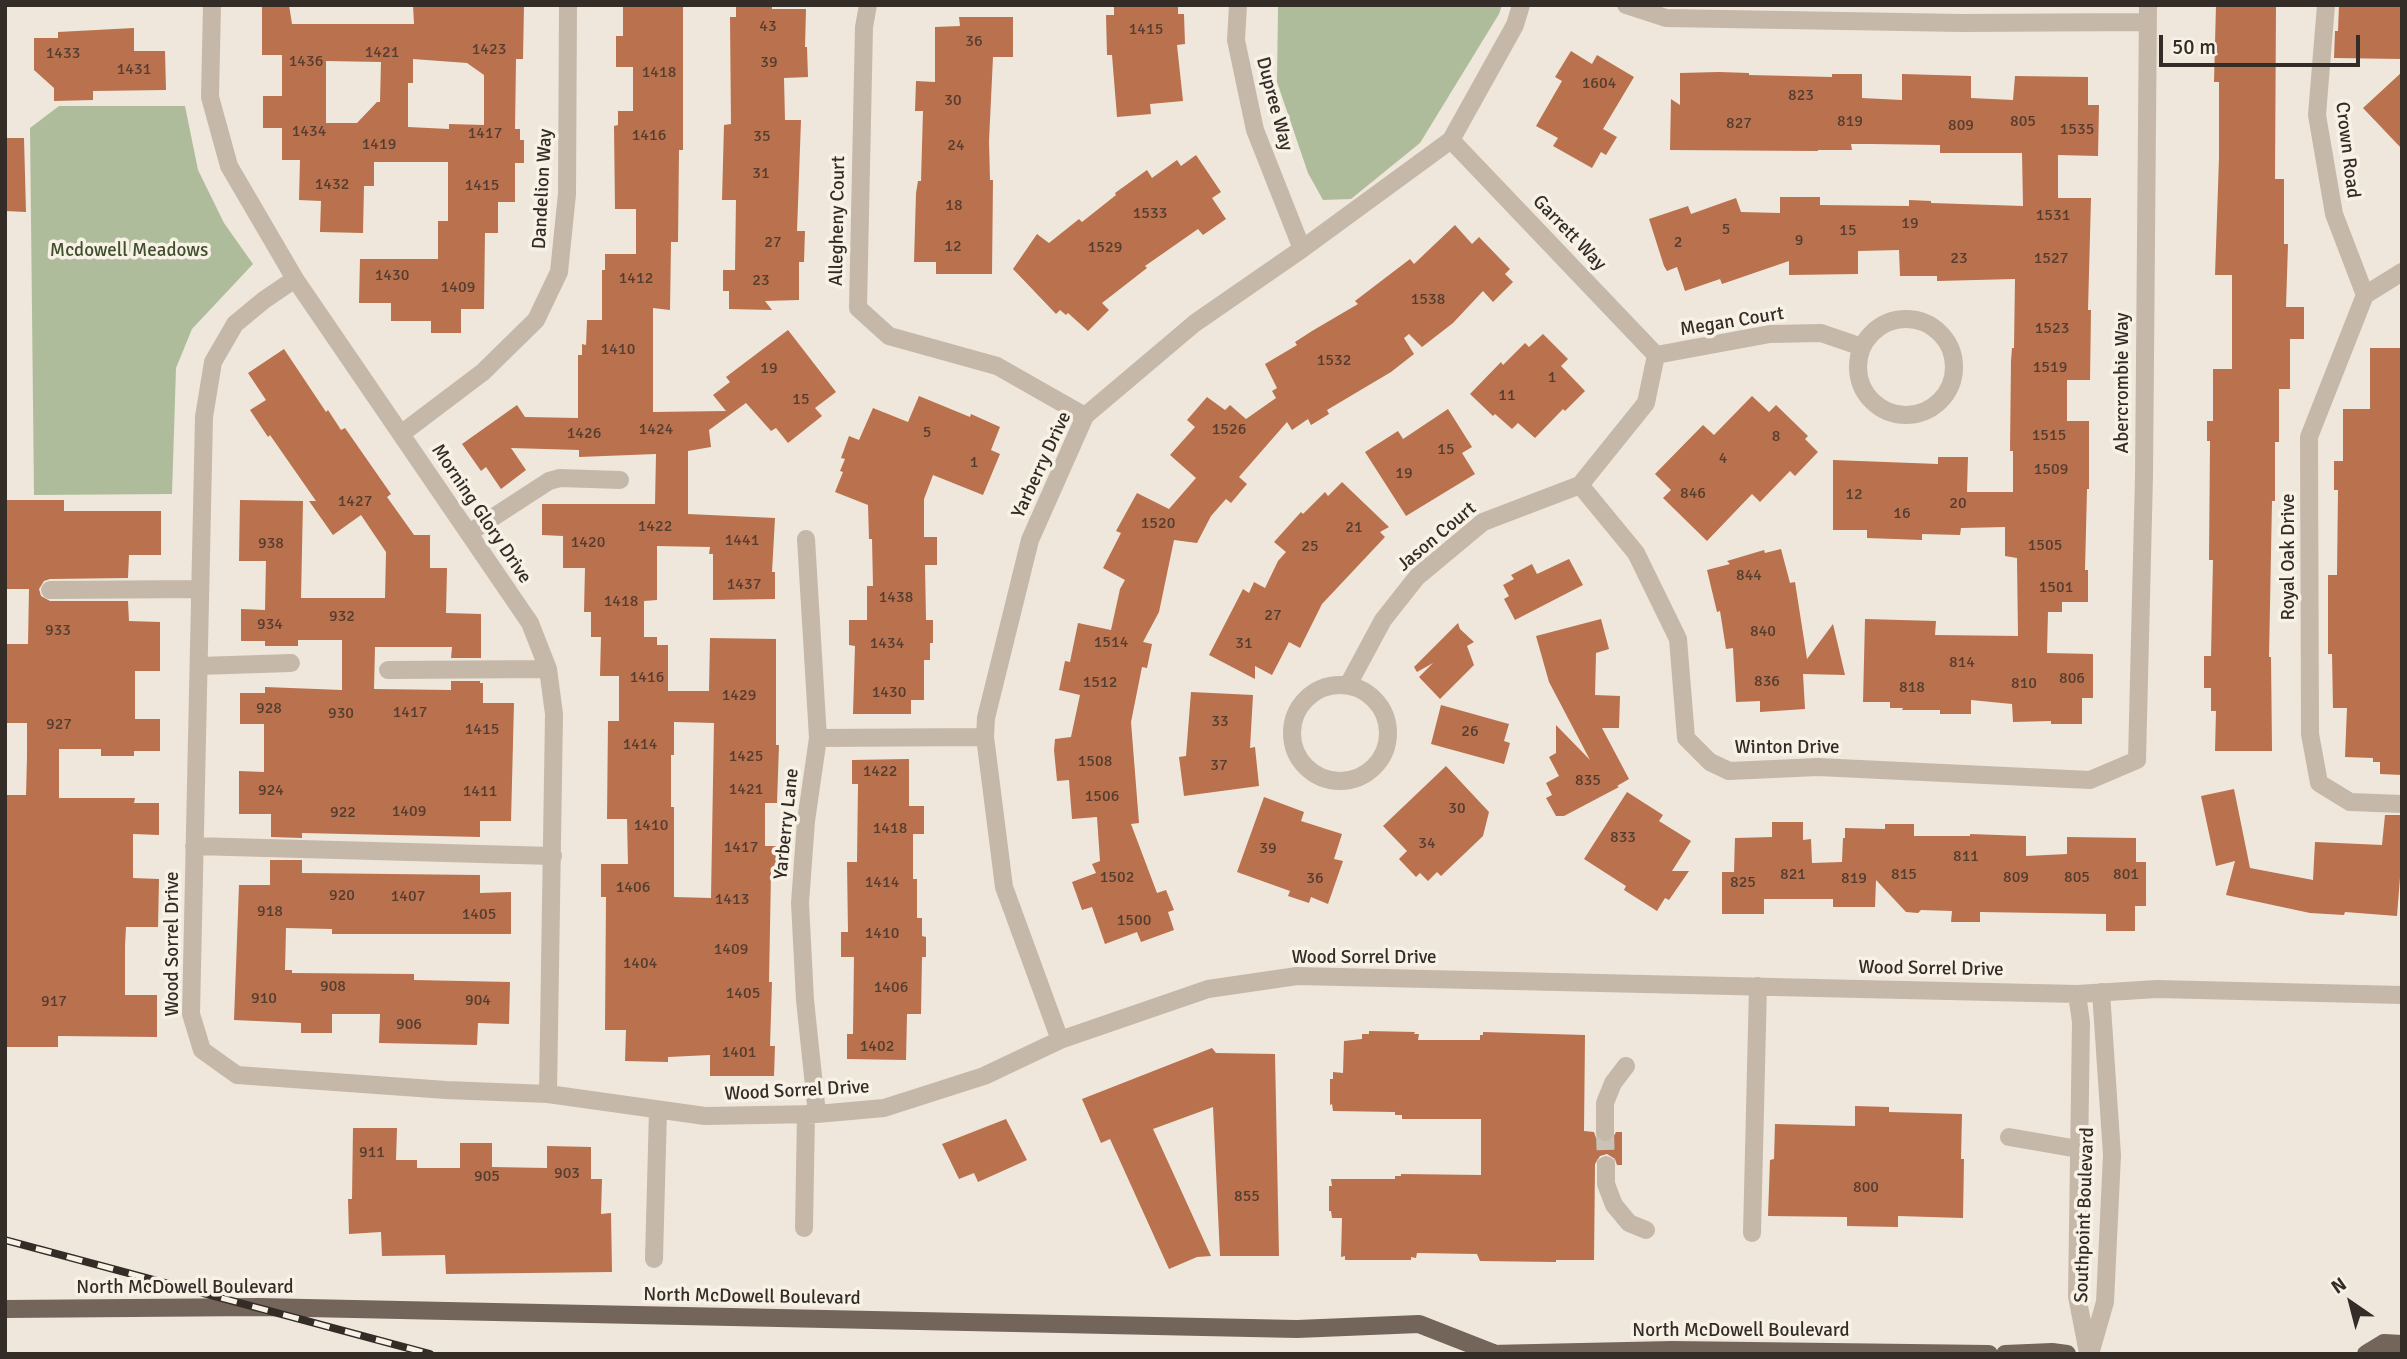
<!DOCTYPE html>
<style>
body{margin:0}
#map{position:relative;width:2407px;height:1359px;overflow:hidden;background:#efe7db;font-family:Signika,sans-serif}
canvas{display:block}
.frame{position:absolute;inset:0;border:7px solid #332c27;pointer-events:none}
.north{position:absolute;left:2316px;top:1268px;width:70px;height:70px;-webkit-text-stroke:5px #f7f1e6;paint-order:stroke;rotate:325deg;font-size:19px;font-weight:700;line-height:28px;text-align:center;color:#332c27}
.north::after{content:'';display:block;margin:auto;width:24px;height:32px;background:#332c27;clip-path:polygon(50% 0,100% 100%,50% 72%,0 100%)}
.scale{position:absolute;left:2159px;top:35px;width:201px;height:32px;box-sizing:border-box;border:4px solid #332c27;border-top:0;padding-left:9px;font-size:21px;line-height:24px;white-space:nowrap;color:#332c27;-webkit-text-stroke:5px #f7f1e6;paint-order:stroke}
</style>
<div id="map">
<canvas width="2407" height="1359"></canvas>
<div class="frame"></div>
<div class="north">N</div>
<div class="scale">50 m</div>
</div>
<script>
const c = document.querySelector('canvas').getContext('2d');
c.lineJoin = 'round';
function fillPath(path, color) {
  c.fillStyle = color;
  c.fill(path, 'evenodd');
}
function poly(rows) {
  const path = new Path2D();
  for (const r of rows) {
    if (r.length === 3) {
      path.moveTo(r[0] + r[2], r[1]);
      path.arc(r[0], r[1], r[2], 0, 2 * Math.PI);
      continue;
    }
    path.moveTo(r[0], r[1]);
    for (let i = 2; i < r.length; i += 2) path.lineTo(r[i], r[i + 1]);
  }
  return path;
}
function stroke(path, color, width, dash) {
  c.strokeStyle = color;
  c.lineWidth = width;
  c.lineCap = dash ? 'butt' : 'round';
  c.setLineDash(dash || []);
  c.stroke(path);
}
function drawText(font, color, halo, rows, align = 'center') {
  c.font = font + ' Signika,sans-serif';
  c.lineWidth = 7;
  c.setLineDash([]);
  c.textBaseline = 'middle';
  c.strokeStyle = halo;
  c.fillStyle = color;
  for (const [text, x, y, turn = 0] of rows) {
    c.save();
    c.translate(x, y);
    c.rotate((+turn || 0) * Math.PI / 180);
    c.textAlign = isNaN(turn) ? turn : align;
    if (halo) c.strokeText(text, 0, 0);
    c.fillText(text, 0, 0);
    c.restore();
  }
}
fillPath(poly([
 [1278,5,1502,5,1499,14,1420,143,1351,199,1323,200,1308,173,1277,82],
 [59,106,185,106,198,170,224,223,253,264,192,329,176,368,172,494,34,495,30,128]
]), '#afbc9c');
fillPath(poly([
 [262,5,289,5,292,24,414,24,413,5,524,5,523,59,516,59,515,129,520,129,520,140,524,140,524,163,515,163,515,202,498,202,498,233,485,233,484,309,461,309,461,333,431,333,431,321,391,321,391,303,359,303,360,259,438,259,438,221,448,221,448,162,374,162,374,186,364,186,363,233,320,232,321,201,299,200,300,160,282,160,282,128,263,128,263,96,282,96,282,55,262,55],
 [413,59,467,63,484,75,484,125,449,124,449,129,408,127,408,83,413,83],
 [326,61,381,62,380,102,377,102,357,123,326,123],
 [623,5,683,5,683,150,679,150,678,242,671,242,670,310,653,308,653,412,726,411,713,395,730,382,726,377,788,330,836,392,815,408,822,416,788,443,776,428,771,431,746,403,709,430,711,447,688,451,688,514,775,518,772,572,775,572,775,599,713,600,713,554,709,554,710,547,657,546,657,600,644,601,644,637,657,637,657,645,668,645,668,691,709,691,710,638,776,639,776,745,779,745,777,803,765,803,765,846,776,846,776,872,771,872,769,982,772,982,770,1046,775,1046,774,1076,710,1076,710,1055,668,1057,668,1062,625,1061,626,1030,605,1030,606,897,601,897,601,864,628,864,627,819,607,819,608,721,619,721,619,676,600,676,601,637,591,637,591,612,584,612,585,568,563,568,563,536,542,535,542,504,655,504,656,454,579,457,579,450,511,448,526,470,501,489,486,467,481,471,462,444,517,405,525,417,578,418,578,355,582,355,582,344,586,345,587,320,602,320,602,270,605,270,605,254,636,254,636,209,615,209,614,126,618,125,618,111,633,111,633,67,616,67,616,36,623,36],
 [674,722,714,723,711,898,674,897,674,807,671,807,671,755,674,755],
 [736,5,772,5,772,9,806,9,805,47,807,47,808,77,784,78,785,120,801,120,797,231,805,231,804,262,799,262,799,300,765,301,772,310,729,309,729,291,723,291,723,270,735,270,736,200,722,200,724,125,731,124,730,17,736,17],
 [1114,5,1178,5,1178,14,1184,14,1185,44,1177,45,1183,101,1150,104,1151,114,1117,117,1112,55,1107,55,1106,15,1114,15],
 [2216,5,2276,5,2275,179,2284,179,2284,244,2288,244,2286,307,2304,307,2304,339,2290,339,2290,389,2279,389,2279,442,2275,442,2275,501,2272,501,2269,657,2271,657,2272,751,2215,751,2216,711,2211,711,2211,688,2204,688,2204,656,2211,656,2213,560,2209,560,2210,441,2207,441,2207,421,2213,421,2213,369,2232,369,2232,275,2215,275,2219,158,2219,82,2214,82],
 [2339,5,2402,5,2402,59,2334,58,2335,31,2338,31],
 [959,17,1013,17,1013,57,993,57,989,141,990,180,993,180,992,274,936,274,936,262,914,262,916,193,918,181,921,181,923,111,915,111,916,81,935,82,935,27,960,26],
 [134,28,134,51,165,51,166,90,93,91,93,100,54,101,54,88,34,70,34,38,58,38,58,32],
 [1571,51,1592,64,1597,55,1634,77,1603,129,1617,137,1606,155,1601,152,1592,168,1553,146,1558,138,1536,126,1562,81,1555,77],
 [1719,72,1749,73,1749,75,1832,77,1832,74,1862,74,1862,98,1902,100,1902,74,1971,76,1971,98,2013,100,2015,76,2088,77,2088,105,2099,105,2098,156,2058,155,2058,198,2091,198,2088,310,2091,310,2090,380,2067,380,2067,421,2089,421,2089,489,2087,489,2085,570,2088,570,2088,602,2062,602,2062,612,2048,612,2047,653,2093,654,2093,698,2082,698,2082,724,2051,724,2051,721,2013,722,2012,704,1971,700,1971,714,1940,714,1940,710,1902,710,1903,708,1890,708,1890,702,1863,702,1865,619,1936,621,1935,635,2018,636,2017,558,2005,556,2005,527,1961,528,1960,535,1922,534,1922,540,1867,538,1867,530,1833,530,1833,460,1938,464,1938,457,1968,457,1967,492,2013,492,2013,451,2010,451,2011,361,2012,348,2014,348,2015,279,1937,281,1937,276,1900,276,1899,250,1858,251,1858,274,1789,275,1789,261,1722,284,1720,279,1685,291,1677,267,1667,271,1664,266,1649,219,1688,206,1691,214,1736,198,1741,212,1780,213,1780,197,1820,197,1820,205,1909,206,1909,200,1931,201,1931,203,2023,206,2022,153,1940,153,1940,145,1871,144,1851,144,1852,150,1818,150,1818,151,1670,150,1671,99,1680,105,1680,73],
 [2402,72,2402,149,2363,108],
 [5,138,24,138,26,212,5,211],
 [1196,155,1221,192,1212,198,1226,219,1203,235,1198,229,1145,266,1147,268,1102,303,1109,310,1088,331,1068,313,1066,315,1060,310,1056,314,1013,269,1037,234,1049,243,1079,219,1082,222,1116,195,1115,193,1147,170,1152,178,1177,160,1181,166],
 [1455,225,1472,244,1479,237,1510,269,1505,274,1513,282,1493,302,1483,291,1453,323,1422,347,1409,334,1404,338,1414,354,1391,372,1327,410,1329,414,1311,425,1308,419,1292,430,1287,422,1239,477,1247,484,1231,503,1226,499,1211,516,1197,543,1174,540,1159,612,1143,642,1152,644,1147,668,1142,667,1131,722,1139,823,1131,824,1157,893,1166,890,1174,910,1168,912,1174,930,1141,942,1137,932,1105,944,1092,907,1082,910,1072,882,1096,873,1092,864,1100,861,1097,817,1072,819,1069,780,1057,781,1054,750,1055,739,1071,737,1080,695,1059,690,1065,661,1070,662,1078,623,1111,630,1120,589,1125,580,1103,568,1121,533,1116,531,1137,493,1169,509,1196,478,1170,455,1195,427,1187,420,1207,397,1225,410,1230,405,1246,419,1276,398,1272,391,1277,388,1265,364,1297,345,1295,342,1312,331,1358,304,1355,301,1410,259,1414,264],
 [1543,334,1568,359,1561,366,1585,391,1565,411,1563,409,1535,438,1518,423,1512,429,1495,414,1493,416,1470,394,1501,362,1503,365,1525,343,1529,347],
 [2370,348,2402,348,2402,775,2380,774,2380,762,2373,762,2373,758,2345,757,2347,708,2333,708,2332,654,2328,654,2328,575,2337,575,2338,490,2334,490,2334,461,2343,461,2343,409,2370,409],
 [284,349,326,412,328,410,341,430,345,428,391,494,387,497,414,535,430,535,430,568,447,568,446,613,481,614,481,658,451,658,452,647,375,647,374,689,451,690,451,681,480,681,480,683,483,683,483,703,514,703,511,821,480,821,480,837,302,833,302,838,271,837,271,814,239,814,239,771,264,772,264,724,240,724,240,693,265,693,265,687,342,690,342,640,298,640,298,646,265,646,265,641,241,641,241,609,265,610,266,561,239,561,240,500,303,501,301,598,385,598,386,552,361,515,333,535,309,501,316,501,270,435,268,437,250,410,266,400,248,373],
 [919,396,970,417,971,414,1000,427,991,450,1000,454,983,495,933,475,924,499,924,537,937,537,937,565,925,565,926,620,933,620,933,643,930,643,930,660,924,660,924,700,911,700,911,714,853,714,855,646,849,645,849,620,867,620,867,586,873,586,872,539,869,539,868,505,835,492,843,472,840,471,845,459,841,458,849,436,859,440,873,408,908,422],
 [1752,396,1769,412,1776,405,1808,436,1805,439,1818,452,1795,476,1790,471,1760,502,1752,494,1707,541,1663,498,1671,490,1655,474,1703,425,1714,435],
 [1448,409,1472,447,1462,453,1475,474,1406,516,1365,452,1398,431,1403,439],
 [1342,482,1389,527,1380,532,1385,537,1322,604,1300,648,1289,642,1272,675,1255,666,1255,679,1209,655,1243,589,1249,593,1254,582,1265,588,1278,561,1286,552,1274,542,1301,512,1303,514,1325,492,1328,496],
 [5,500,64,500,64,511,161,511,161,555,129,555,128,578,50,579,44,581,39,589,41,596,50,601,128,601,129,621,160,622,160,671,135,671,135,719,160,719,160,751,134,751,134,756,101,756,101,749,59,749,59,798,135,798,134,803,159,803,159,835,133,834,133,878,159,879,158,927,126,927,125,946,125,995,157,995,157,1037,58,1036,58,1047,5,1047,5,795,26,795,27,757,27,723,5,723,5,644,28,644,29,589,5,589],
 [1781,549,1790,583,1795,582,1807,659,1833,624,1845,675,1803,674,1805,709,1760,712,1760,701,1736,702,1733,648,1726,649,1720,611,1717,612,1707,570,1730,564,1727,561,1764,550,1765,553],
 [1569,559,1583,585,1515,620,1504,599,1509,596,1503,585,1514,579,1511,575,1532,564,1537,574],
 [1601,619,1609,649,1596,653,1595,695,1620,696,1619,728,1602,728,1629,779,1617,786,1619,787,1564,816,1556,816,1546,798,1552,795,1546,783,1559,776,1549,757,1556,753,1556,725,1590,760,1549,682,1536,636],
 [1458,623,1460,629,1474,642,1467,646,1474,665,1440,699,1419,677,1433,663,1417,672,1414,667],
 [1191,692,1253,695,1250,748,1255,747,1259,786,1184,796,1179,757,1186,756],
 [1441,705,1509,724,1504,741,1510,743,1504,764,1431,744],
 [909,759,909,806,924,806,924,834,913,834,913,879,917,879,917,918,922,918,922,936,926,937,926,957,922,957,921,1014,907,1014,906,1060,847,1059,847,1034,853,1034,854,957,841,957,841,932,848,932,847,862,857,862,858,784,852,784,852,760],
 [1446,766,1489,812,1483,836,1441,876,1437,872,1428,881,1420,873,1416,877,1399,859,1407,851,1383,826],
 [2234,789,2250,868,2313,880,2315,842,2382,845,2385,815,2402,815,2402,852,2397,916,2345,912,2344,915,2310,913,2226,895,2235,861,2216,866,2201,796],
 [1627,792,1663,815,1659,821,1691,841,1672,871,1689,871,1669,900,1665,898,1657,911,1624,890,1626,886,1584,859],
 [1264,797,1304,812,1301,821,1342,834,1334,859,1343,861,1328,904,1311,897,1309,903,1288,896,1290,891,1237,872],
 [1772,822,1803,822,1803,840,1811,839,1812,863,1842,862,1843,838,1845,838,1845,828,1885,829,1885,824,1914,824,1914,836,1970,836,1970,834,2026,836,2026,856,2067,854,2067,837,2136,838,2136,862,2146,862,2146,906,2135,906,2135,931,2106,931,2106,914,1980,912,1980,922,1951,922,1952,911,1921,910,1918,913,1906,912,1876,880,1875,907,1833,907,1833,899,1764,899,1764,914,1722,914,1722,872,1734,872,1735,838,1772,837],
 [270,860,302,860,302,873,480,875,480,893,511,892,511,934,332,934,332,929,286,928,285,970,292,970,292,973,414,974,414,980,510,982,509,1024,478,1023,477,1045,379,1043,380,1014,332,1014,332,1033,301,1033,301,1023,234,1020,239,885,270,885],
 [1369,1031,1415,1032,1414,1034,1419,1034,1418,1040,1480,1040,1480,1035,1483,1035,1483,1032,1585,1035,1584,1131,1594,1132,1596,1138,1604,1143,1611,1141,1616,1132,1622,1132,1622,1165,1617,1165,1615,1159,1607,1154,1600,1156,1595,1164,1594,1260,1556,1260,1556,1262,1480,1261,1477,1254,1417,1253,1416,1258,1411,1257,1411,1260,1345,1260,1345,1256,1341,1257,1342,1218,1332,1218,1331,1211,1329,1211,1329,1186,1332,1186,1331,1179,1395,1179,1395,1176,1401,1176,1401,1174,1481,1175,1481,1119,1402,1119,1402,1115,1395,1115,1395,1112,1333,1111,1332,1104,1330,1105,1330,1079,1333,1079,1333,1072,1343,1073,1344,1041,1362,1039,1362,1034,1369,1034],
 [1212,1048,1216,1053,1275,1054,1279,1256,1220,1256,1213,1107,1153,1129,1211,1256,1197,1257,1169,1269,1110,1139,1101,1143,1082,1099],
 [1855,1106,1889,1107,1889,1112,1962,1114,1961,1159,1964,1159,1963,1218,1898,1216,1898,1227,1847,1226,1847,1217,1768,1216,1770,1160,1774,1159,1775,1124,1855,1126],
 [1006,1119,1027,1160,978,1182,974,1173,959,1179,942,1144],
 [353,1128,397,1128,396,1160,417,1160,417,1168,460,1168,460,1143,492,1143,492,1167,547,1168,547,1146,591,1147,591,1179,602,1179,601,1214,611,1213,612,1272,446,1274,445,1255,382,1256,381,1232,349,1234,348,1199,352,1199]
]), '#ba714d');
stroke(poly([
 [1605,1132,1606,1165]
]), '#c9c2b7', 18, [18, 9]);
stroke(poly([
 [212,5,210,97,229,166,295,279,530,623,548,669,554,714,548,1094],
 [868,5,864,27,858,308,889,336,997,366,1085,416],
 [1238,5,1236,40,1255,130,1302,249],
 [1626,5,1666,18,1962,23,2147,22],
 [2326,5,2317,115,2334,214,2365,295],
 [1451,140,1656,355],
 [2402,272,2365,295,2309,437,2310,734,2319,783,2350,802,2402,804],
 [295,279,264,300,235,324,213,362,204,417,191,1014,202,1050,237,1075,446,1090,548,1094,705,1116,817,1114,884,1108,984,1076,1060,1040,1208,989,1297,976,2077,994,2157,989,2402,995],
 [1906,367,48],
 [1656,355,1770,334,1821,333,1862,347],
 [401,434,483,372,536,320,559,272,567,194,568,5],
 [1580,485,1636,553,1678,639,1686,738,1710,762,1729,771,1818,767,2090,780,2137,760,2144,476,2148,5],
 [469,533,549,481,560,478,620,480],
 [806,539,818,738,806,821,800,903,805,1000,817,1114],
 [50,590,200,589],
 [199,666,291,663],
 [388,670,548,669],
 [1340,733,48],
 [1348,685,1383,620,1417,577,1483,522,1580,485,1646,403,1656,355],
 [818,738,985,737],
 [194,846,553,856],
 [2077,994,2081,1022,2077,1296,2088,1353],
 [1060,1040,1004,887,985,737,986,718,1030,540,1085,416,1195,323,1302,249,1451,140,1515,25,1521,5],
 [1605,1132,1605,1103,1613,1083,1626,1066],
 [2009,1137,2078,1149],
 [1606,1165,1606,1184,1614,1205,1629,1223,1646,1230],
 [804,1228,806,1114],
 [1752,1233,1758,986],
 [654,1259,658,1110],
 [2090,1354,2105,1302,2112,1155,2101,992]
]), '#c6b8a8', 18);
stroke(poly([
 [5,1309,259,1307,1297,1329,1419,1324,1493,1353],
 [1490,1354,1672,1350,1989,1354],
 [2005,1354,2052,1352,2067,1354],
 [2366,1354,2384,1343,2402,1344]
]), '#74655a', 18);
const rail = poly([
 [5,1240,430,1354]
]);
stroke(rail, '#332c27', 8);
stroke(rail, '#f7f1e6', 5, [16]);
drawText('16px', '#553d30', null, [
 ["43",768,27],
 ["1415",1146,30],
 ["36",974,42],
 ["1423",489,50],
 ["1421",382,53],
 ["1433",63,54],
 ["1436",306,62],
 ["39",769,63],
 ["1431",134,70],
 ["1418",659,73],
 ["1604",1599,84],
 ["823",1801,96],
 ["30",953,101],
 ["819",1850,122],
 ["805",2023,122],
 ["827",1739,124],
 ["809",1961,126],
 ["1535",2077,130],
 ["1434",309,132],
 ["1417",485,134],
 ["1416",649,136],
 ["35",762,137],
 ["1419",379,145],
 ["24",956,146],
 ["31",761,174],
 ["1432",332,185],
 ["1415",482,186],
 ["18",954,206],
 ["1533",1150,214],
 ["1531",2053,216],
 ["19",1910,224],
 ["5",1726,230],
 ["15",1848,231],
 ["9",1799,241],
 ["27",773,243],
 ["2",1678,243],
 ["12",953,247],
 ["1529",1105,248],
 ["23",1959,259],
 ["1527",2051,259],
 ["1430",392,276],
 ["1412",636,279],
 ["23",761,281],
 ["1409",458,288],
 ["1538",1428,300],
 ["1523",2052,329],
 ["1410",618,350],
 ["1532",1334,361],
 ["1519",2050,368],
 ["19",769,369],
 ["1",1552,378],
 ["11",1507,396],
 ["15",801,400],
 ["1424",656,430],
 ["1526",1229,430],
 ["5",927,433],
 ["1426",584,434],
 ["1515",2049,436],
 ["8",1776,437],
 ["15",1446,450],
 ["4",1723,459],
 ["1",974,463],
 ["1509",2051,470],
 ["19",1404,474],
 ["846",1693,494],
 ["12",1854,495],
 ["1427",355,502],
 ["20",1958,504],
 ["16",1902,514],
 ["1520",1158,524],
 ["1422",655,527],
 ["21",1354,528],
 ["1441",742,541],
 ["1420",588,543],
 ["938",271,544],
 ["1505",2045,546],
 ["25",1310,547],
 ["844",1749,576],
 ["1437",744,585],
 ["1501",2056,588],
 ["1438",896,598],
 ["1418",621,602],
 ["27",1273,616],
 ["932",342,617],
 ["934",270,625],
 ["933",58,631],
 ["840",1763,632],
 ["1514",1111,643],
 ["1434",887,644],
 ["31",1244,644],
 ["814",1962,663],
 ["1416",647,678],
 ["806",2072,679],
 ["836",1767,682],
 ["1512",1100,683],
 ["810",2024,684],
 ["818",1912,688],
 ["1430",889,693],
 ["1429",739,696],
 ["928",269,709],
 ["1417",410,713],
 ["930",341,714],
 ["33",1220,722],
 ["927",59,725],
 ["1415",482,730],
 ["26",1470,732],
 ["1414",640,745],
 ["1425",746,757],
 ["1508",1095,762],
 ["37",1219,766],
 ["1422",880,772],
 ["835",1588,781],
 ["1421",746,790],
 ["924",271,791],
 ["1411",480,792],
 ["1506",1102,797],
 ["30",1457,809],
 ["1409",409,812],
 ["922",343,813],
 ["1410",651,826],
 ["1418",890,829],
 ["833",1623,838],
 ["34",1427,844],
 ["1417",741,848],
 ["39",1268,849],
 ["811",1966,857],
 ["821",1793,875],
 ["815",1904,875],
 ["801",2126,875],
 ["1502",1117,878],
 ["809",2016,878],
 ["805",2077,878],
 ["36",1315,879],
 ["819",1854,879],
 ["1414",882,883],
 ["825",1743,883],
 ["1406",633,888],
 ["920",342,896],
 ["1407",408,897],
 ["1413",732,900],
 ["918",270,912],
 ["1405",479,915],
 ["1500",1134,921],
 ["1410",882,934],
 ["1409",731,950],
 ["1404",640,964],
 ["908",333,987],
 ["1406",891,988],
 ["1405",743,994],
 ["910",264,999],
 ["904",478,1001],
 ["917",54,1002],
 ["906",409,1025],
 ["1402",877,1047],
 ["1401",739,1053],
 ["911",372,1153],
 ["903",567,1174],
 ["905",487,1177],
 ["800",1866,1188],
 ["855",1247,1197]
]);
drawText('19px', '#332c27', '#f7f1e6', [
 ["Dupree Way",1274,104,75],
 ["Crown Road",2347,150,83],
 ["Dandelion Way",543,189,-87],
 ["Allegheny Court",838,221,-89],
 ["Garrett Way",1569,233,46],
 ["Megan Court",1732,322,-9],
 ["Abercrombie Way",2123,383,-90],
 ["Yarberry Drive",1042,465,-65],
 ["Morning Glory Drive",481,514,56],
 ["Jason Court",1437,537,-40],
 ["Royal Oak Drive",2289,557,-90],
 ["Winton Drive",1787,748],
 ["Yarberry Lane",787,824,-84],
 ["Wood Sorrel Drive",173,944,-90],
 ["Wood Sorrel Drive",1364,958],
 ["Wood Sorrel Drive",1931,969,1],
 ["Wood Sorrel Drive",797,1091,-3],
 ["Southpoint Boulevard",2085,1215,-88],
 ["North McDowell Boulevard",185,1288],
 ["North McDowell Boulevard",752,1297,1],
 ["North McDowell Boulevard",1741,1331]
]);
drawText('19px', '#404f2d', '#f7f1e6', [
 ["Mcdowell Meadows",129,251]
]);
</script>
